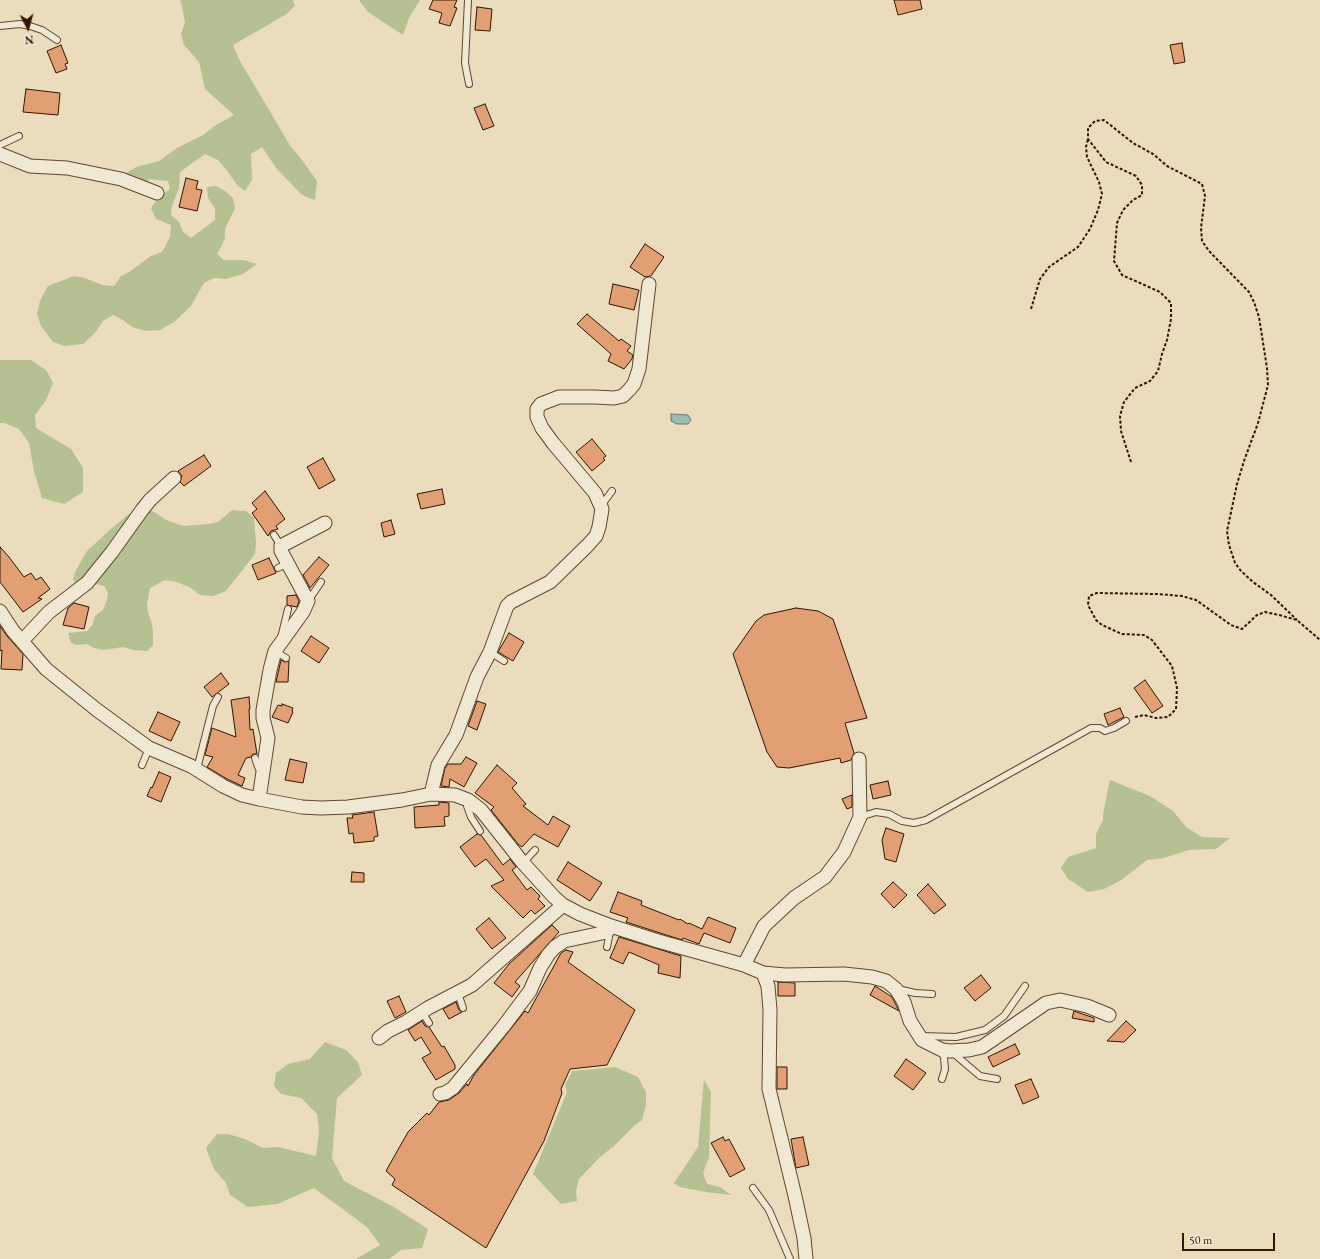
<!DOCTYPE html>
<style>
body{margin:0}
#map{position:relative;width:1320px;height:1259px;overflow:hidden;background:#eadcbd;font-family:"EB Garamond",serif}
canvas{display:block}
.north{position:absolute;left:8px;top:8px;width:40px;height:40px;-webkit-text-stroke:3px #f1e8d4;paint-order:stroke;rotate:174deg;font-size:11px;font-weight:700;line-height:16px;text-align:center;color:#301603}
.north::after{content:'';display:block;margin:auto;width:14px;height:18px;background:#301603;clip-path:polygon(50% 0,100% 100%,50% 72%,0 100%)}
.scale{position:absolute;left:1182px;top:1233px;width:93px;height:18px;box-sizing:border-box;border:2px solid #301603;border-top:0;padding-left:5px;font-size:12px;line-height:14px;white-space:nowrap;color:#301603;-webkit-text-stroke:3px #f1e8d4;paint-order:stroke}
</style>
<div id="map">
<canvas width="1320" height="1259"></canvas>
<div class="north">N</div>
<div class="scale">50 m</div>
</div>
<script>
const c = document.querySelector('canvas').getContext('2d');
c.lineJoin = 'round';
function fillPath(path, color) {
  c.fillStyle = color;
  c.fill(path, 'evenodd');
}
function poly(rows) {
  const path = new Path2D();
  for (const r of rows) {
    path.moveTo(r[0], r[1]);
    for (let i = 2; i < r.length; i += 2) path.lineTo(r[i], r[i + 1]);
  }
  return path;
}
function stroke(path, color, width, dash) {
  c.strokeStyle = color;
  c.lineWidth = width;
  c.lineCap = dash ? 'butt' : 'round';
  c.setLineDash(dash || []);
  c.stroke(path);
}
fillPath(poly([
 [180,0,293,0,295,6,285,15,233,45,240,61,291,147,299,156,317,181,315,200,309,198,301,194,277,169,262,147,251,154,252,180,245,191,238,186,225,168,218,160,205,154,180,172,179,188,172,206,171,215,179,222,183,232,191,238,215,220,215,208,208,198,207,187,216,186,225,191,233,198,235,208,225,229,225,239,217,254,224,260,243,260,257,264,243,274,226,279,214,278,204,283,191,306,174,322,160,330,145,331,132,327,123,320,113,315,103,321,95,333,83,344,65,346,53,342,41,326,37,314,40,301,48,286,74,276,85,278,102,285,114,286,121,276,129,272,151,256,162,252,170,237,171,225,156,219,151,208,159,197,170,189,168,181,150,179,138,189,127,190,122,176,136,167,159,161,177,148,203,135,216,125,234,115,205,89,199,62,184,45,181,34,185,22,182,6],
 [359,0,420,0,409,18,403,35,368,12],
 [0,360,31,360,46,370,53,383,46,400,35,415,36,428,71,449,83,468,83,492,64,504,42,498,34,471,29,443,19,429,4,423,0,423],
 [149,510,156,513,166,520,184,526,209,524,218,522,232,510,246,511,254,518,256,543,255,554,226,591,213,596,200,595,191,588,177,582,165,580,150,588,147,604,148,612,152,624,153,633,153,645,147,651,133,650,123,647,103,650,94,648,87,644,77,645,71,643,68,633,87,631,93,624,95,616,103,610,107,599,108,593,104,586,93,583,76,586,73,579,75,572,87,551,112,528,129,514],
 [1110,780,1150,796,1173,811,1186,827,1202,837,1230,838,1216,849,1189,850,1164,858,1147,860,1120,881,1104,889,1088,892,1068,879,1061,868,1068,857,1096,848,1096,834,1103,820,1103,814],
 [325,1042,346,1050,358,1062,362,1075,337,1098,332,1158,344,1181,392,1206,428,1229,422,1248,401,1250,389,1259,356,1259,380,1245,367,1227,314,1188,277,1204,248,1207,230,1195,226,1183,214,1169,206,1148,217,1134,228,1134,245,1139,263,1148,278,1147,316,1156,319,1131,317,1114,301,1098,281,1094,274,1086,276,1073,288,1064,310,1059],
 [615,1067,638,1077,646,1092,646,1105,642,1120,634,1126,614,1146,600,1157,579,1179,576,1191,577,1201,561,1204,533,1174,567,1092,565,1085,572,1071],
 [704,1080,711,1092,709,1157,703,1173,707,1184,720,1187,731,1195,706,1192,680,1187,674,1183,698,1147]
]), '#b5c193');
const water = poly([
 [671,414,688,415,691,420,688,424,677,424,671,421,671,414]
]);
fillPath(water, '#98bbb2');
stroke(water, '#6e796c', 1);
const building = poly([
 [433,0,457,0,454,7,457,8,450,26,439,23,442,13,429,9,433,0],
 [894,0,920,0,922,9,898,15,894,0],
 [477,7,492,9,490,31,475,30,477,7],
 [1182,43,1185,62,1174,64,1170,45,1182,43],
 [61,45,68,63,65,64,67,69,56,73,47,51,61,45],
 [26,89,60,93,58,115,23,112,26,89],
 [485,104,494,126,483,130,474,108,485,104],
 [186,178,198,181,196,189,202,190,197,211,179,207,186,178],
 [645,244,664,257,651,276,645,277,630,267,645,244],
 [613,284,639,290,634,310,609,304,613,284],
 [587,314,619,341,621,339,631,346,627,351,633,355,632,359,624,369,608,361,611,354,577,324,587,314],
 [592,439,606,456,603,458,605,460,592,471,576,452,592,439],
 [204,455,211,466,184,486,180,482,182,476,178,471,204,455],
 [323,458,335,480,319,489,307,467,323,458],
 [442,489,445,504,421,509,417,494,442,489],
 [265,491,285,519,276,526,278,529,271,531,268,536,252,513,257,509,252,503,265,491],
 [391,520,395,534,384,537,381,523,391,520],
 [0,547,9,557,24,577,31,573,36,580,41,577,50,589,38,598,42,599,23,612,0,582,0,547],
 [319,557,329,565,310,588,303,575,319,557],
 [269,558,276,573,258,580,252,565,269,558],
 [296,595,299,601,297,607,287,605,287,596,296,595],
 [74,603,89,607,84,629,63,625,68,608,74,603],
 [796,608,818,611,833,619,867,718,845,723,854,753,851,760,841,763,840,758,789,768,777,767,767,752,733,654,756,621,764,615,796,608],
 [0,626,7,636,23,654,22,670,1,669,2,650,0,651,0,626],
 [509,633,524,642,513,661,498,652,509,633],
 [311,636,329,648,319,663,301,651,311,636],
 [281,660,285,662,289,661,288,682,276,682,281,660],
 [221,673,229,684,212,697,204,687,221,673],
 [1145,680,1163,706,1152,713,1134,688,1145,680],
 [249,697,250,709,249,709,250,730,253,729,257,754,253,754,251,757,246,758,238,775,245,778,242,786,227,779,207,767,213,757,205,755,212,728,236,737,231,700,249,697],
 [477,701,486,704,477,730,468,726,477,701],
 [282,704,293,708,292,711,293,712,288,723,272,717,278,705,282,706,282,704],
 [1120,708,1124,717,1108,725,1104,714,1120,708],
 [158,712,180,722,171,741,149,731,158,712],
 [466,757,477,763,464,787,450,779,449,787,441,786,445,768,448,764,461,764,466,757],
 [290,759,307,763,303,783,285,780,290,759],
 [497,765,517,783,512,788,526,804,523,806,548,825,553,816,570,826,558,847,534,834,522,847,518,844,491,810,494,807,475,793,497,765],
 [159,772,171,777,161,802,147,796,151,787,152,788,159,772],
 [888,781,891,795,873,799,870,785,888,781],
 [852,795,852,807,847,809,842,799,852,795],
 [439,802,449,803,449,816,444,817,445,826,415,828,414,807,439,805,439,802],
 [374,812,378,836,374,837,374,841,354,843,353,833,349,834,347,818,353,818,352,815,374,812],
 [886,828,904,834,896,862,885,859,882,840,886,828],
 [477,834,481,835,503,865,510,859,516,867,512,870,527,890,531,887,540,896,538,899,545,906,535,914,531,910,523,918,491,886,504,880,486,859,475,867,460,847,477,834],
 [568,862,602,883,590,901,557,880,568,862],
 [352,872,364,873,364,882,351,882,352,872],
 [893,882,907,895,894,908,881,894,893,882],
 [928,884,946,905,934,914,917,895,928,884],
 [618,892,642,901,641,905,679,920,680,919,688,924,689,923,702,929,708,917,736,928,730,943,704,933,699,944,683,938,682,940,660,933,626,922,628,918,610,912,618,892],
 [489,918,506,938,492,949,476,929,489,918],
 [552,925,559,932,515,982,520,986,512,997,494,983,509,964,552,925],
 [619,937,681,956,680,978,658,973,659,965,629,952,623,964,610,958,619,937],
 [566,950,573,952,568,962,635,1010,607,1065,570,1069,561,1089,562,1093,544,1141,486,1248,392,1185,395,1179,386,1171,408,1132,427,1113,429,1115,439,1102,449,1100,459,1093,467,1084,468,1086,474,1075,525,1011,528,1013,561,953,566,950],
 [981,975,991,988,975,1001,964,988,981,975],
 [778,982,795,983,795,996,778,996,778,982],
 [875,986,892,997,899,1011,870,995,875,986],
 [399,996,406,1012,395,1018,387,1001,399,996],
 [456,1002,459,1010,462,1012,449,1019,443,1009,456,1002],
 [1074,1011,1094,1018,1094,1022,1072,1018,1074,1011],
 [422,1021,425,1026,429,1027,442,1047,444,1046,455,1065,455,1069,436,1080,422,1058,431,1053,421,1037,415,1041,408,1030,422,1021],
 [1126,1021,1136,1030,1124,1042,1107,1041,1126,1021],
 [1015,1044,1020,1054,993,1067,988,1057,1015,1044],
 [906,1059,926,1073,913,1090,894,1076,906,1059],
 [777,1067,787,1067,787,1089,777,1089,777,1067],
 [1031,1079,1039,1097,1023,1104,1015,1085,1031,1079],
 [723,1137,725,1141,729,1139,745,1169,730,1177,711,1143,723,1137],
 [803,1137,809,1165,796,1168,791,1139,803,1137]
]);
fillPath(building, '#e29f74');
stroke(building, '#301603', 1);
const service = poly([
 [468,0,465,63,469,84],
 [0,26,20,24,30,26,42,30,57,40],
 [0,145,19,136],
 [601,506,612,491],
 [274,535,281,546],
 [278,568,288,563],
 [308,601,321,582],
 [281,638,288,609],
 [275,651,286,658],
 [490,652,504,661],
 [255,758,258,767,261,772],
 [142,765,149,748],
 [197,769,213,706,218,697],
 [468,801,467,806,471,817,480,831],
 [860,817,876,812,889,814,902,821,914,823,926,820,1091,728,1100,728,1105,731,1114,728,1126,721],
 [523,863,535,850],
 [607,947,609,937,607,932],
 [898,989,915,993,932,994],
 [458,993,463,1008],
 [422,1012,429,1023],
 [921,1036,956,1037,985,1030,1004,1016,1025,986],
 [942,1050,944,1058,945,1069,942,1079],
 [952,1052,980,1076,997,1079],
 [753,1188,769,1210,790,1259]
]);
const minor = poly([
 [0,154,30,166,67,168,121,179,157,193],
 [0,611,13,631,46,669,97,710,149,748,191,766,223,786,242,795,259,799,302,807,321,808,348,807,402,800,431,794,455,795,468,800,481,810,523,863,554,897,563,905,580,914,611,926,658,941,744,965,763,973,768,986,770,1010,769,1089,795,1196,804,1238,806,1259],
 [22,641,49,612,87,583,112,552,142,510,150,500,174,478],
 [431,794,438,765,456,735,477,677,490,652,507,606,511,602,550,582,587,546,596,536,599,527,602,509,595,493,553,443,542,428,537,417,537,409,541,404,559,397,595,397,614,398,623,396,629,390,634,384,639,369,649,284],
 [259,799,268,738,263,718,263,710,270,670,275,651,303,612,308,601,281,551,281,546,325,523],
 [744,965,764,926,794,898,825,877,844,852,860,817,859,759],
 [763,973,785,975,844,974,872,977,886,981,896,989,904,1002,910,1021,922,1040,942,1050,950,1051,969,1050,982,1047,1046,1003,1060,1000,1087,1006,1109,1015],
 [379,1038,388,1031,406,1022,428,1008,472,985,563,905],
 [440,1094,445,1093,453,1088,503,1027,530,991,540,968,548,955,555,947,564,941,607,932,611,926]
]);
stroke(service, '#5e4832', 8);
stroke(minor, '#5e4832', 15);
stroke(poly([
 [1031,309,1040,279,1049,267,1078,247,1090,229,1098,210,1102,194,1099,182,1087,157,1086,147,1088,139],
 [1131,462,1121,431,1120,416,1124,402,1135,388,1150,381,1158,371,1162,354,1167,340,1171,319,1171,303,1160,292,1122,275,1114,261,1117,223,1123,210,1133,200,1142,195,1142,185,1136,176,1106,162,1088,139,1088,128,1095,121,1104,120,1133,143,1153,154,1167,166,1202,184,1205,196,1201,228,1202,241,1209,251,1249,292,1254,302,1259,317,1267,368,1268,385,1258,423,1244,461,1237,484,1227,531,1229,545,1235,563,1241,571,1253,582,1271,595,1297,620],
 [1135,717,1144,715,1156,718,1168,717,1176,709,1177,688,1172,666,1152,640,1144,635,1122,634,1102,625,1096,620,1088,605,1089,596,1097,593,1157,594,1182,596,1196,600,1231,625,1242,629,1257,615,1265,612,1279,615,1297,620,1320,640]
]), '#301603', 2, [3, 2]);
stroke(service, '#f1e8d4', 6);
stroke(minor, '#f1e8d4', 13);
</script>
